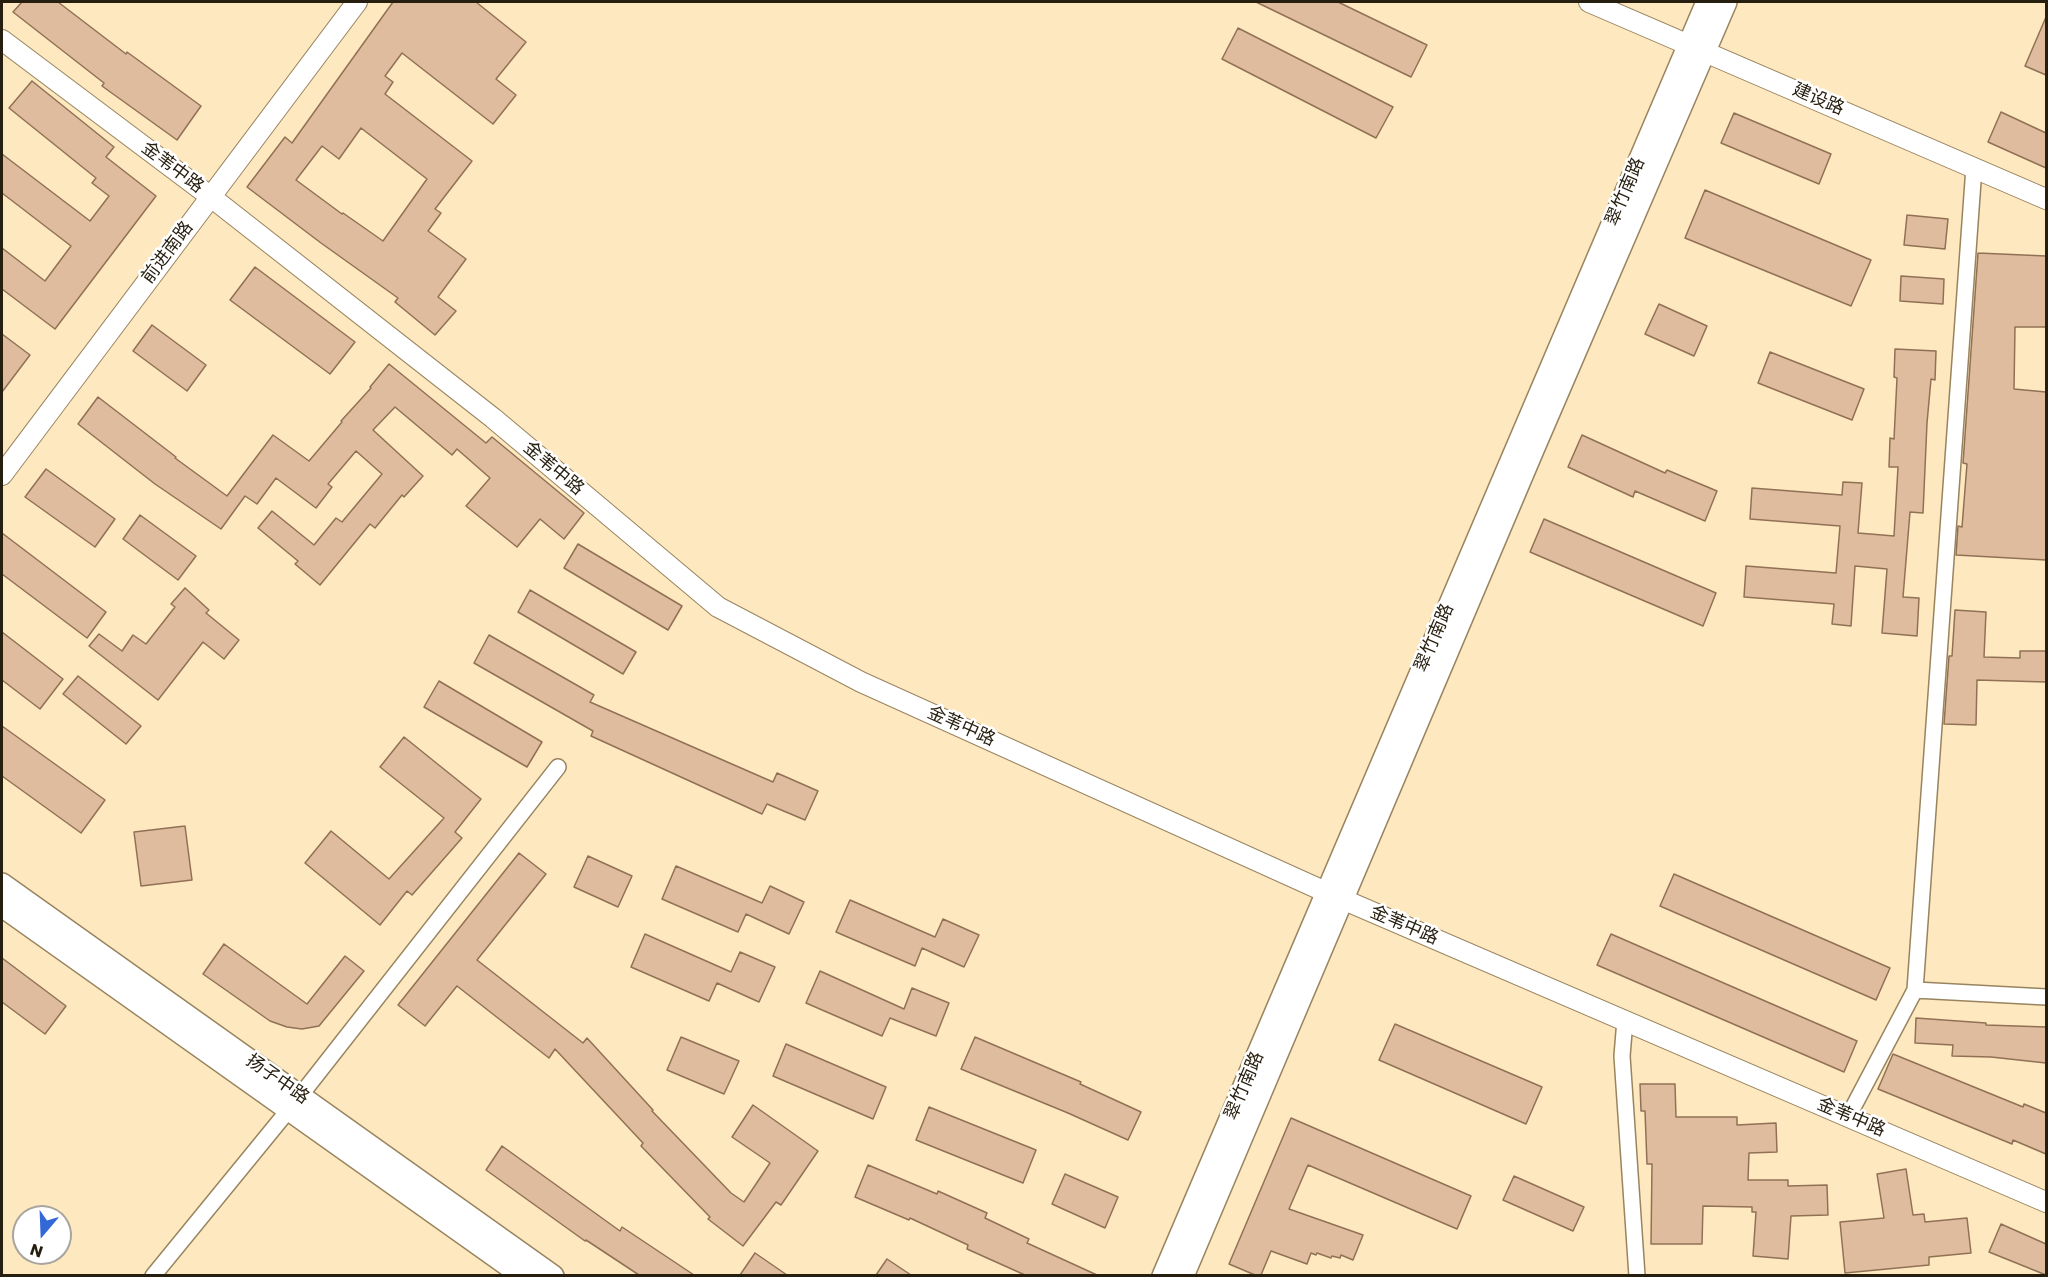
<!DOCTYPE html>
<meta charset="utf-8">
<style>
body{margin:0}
#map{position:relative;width:2048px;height:1277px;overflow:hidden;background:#fee8bf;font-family:Poppins,sans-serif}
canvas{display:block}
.frame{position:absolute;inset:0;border:3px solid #261e0f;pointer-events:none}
.north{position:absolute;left:12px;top:1205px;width:60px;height:60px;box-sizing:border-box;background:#fff;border:2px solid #a8a59f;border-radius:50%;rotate:199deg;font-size:16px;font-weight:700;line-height:24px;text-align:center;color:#261e0f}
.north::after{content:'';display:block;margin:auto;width:21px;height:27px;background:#3368d7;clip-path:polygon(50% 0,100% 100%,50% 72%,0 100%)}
</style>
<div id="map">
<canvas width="2048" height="1277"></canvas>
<div class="frame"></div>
<div class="north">N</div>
</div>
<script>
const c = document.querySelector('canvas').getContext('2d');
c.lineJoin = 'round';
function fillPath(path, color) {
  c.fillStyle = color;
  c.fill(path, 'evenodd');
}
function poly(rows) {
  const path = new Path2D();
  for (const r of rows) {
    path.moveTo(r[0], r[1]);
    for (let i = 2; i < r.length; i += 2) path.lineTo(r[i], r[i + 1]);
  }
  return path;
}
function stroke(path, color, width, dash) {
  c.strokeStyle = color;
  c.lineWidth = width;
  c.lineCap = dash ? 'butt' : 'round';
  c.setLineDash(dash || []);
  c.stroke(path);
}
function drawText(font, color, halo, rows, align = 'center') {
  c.font = font + ' Poppins,"Noto Sans SC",sans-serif';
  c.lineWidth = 5;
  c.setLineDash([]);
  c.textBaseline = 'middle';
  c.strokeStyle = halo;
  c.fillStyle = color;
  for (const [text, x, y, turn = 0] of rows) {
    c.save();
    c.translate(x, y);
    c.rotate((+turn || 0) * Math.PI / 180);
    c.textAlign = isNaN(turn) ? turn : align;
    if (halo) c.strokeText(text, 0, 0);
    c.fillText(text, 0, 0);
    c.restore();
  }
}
const building = poly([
 [22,2,58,2,126,54,127,52,201,106,177,140,102,86,104,83,13,12,22,2],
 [393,2,476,2,526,42,496,79,516,95,493,124,402,53,385,76,393,82,385,94,472,161,435,209,441,213,428,231,466,259,438,297,456,311,435,335,395,302,398,298,321,243,247,187,285,137,292,143,393,2],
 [361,128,427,179,383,241,343,213,342,214,296,180,322,146,339,159,361,128],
 [1256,2,1338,2,1427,45,1411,77,1256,2],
 [2046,17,2046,75,2025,66,2046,17],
 [1238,28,1393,107,1376,138,1222,59,1238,28],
 [32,81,114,147,106,157,156,196,55,329,2,289,2,248,45,281,71,246,2,193,2,154,90,221,109,196,92,183,96,178,9,108,32,81],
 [2001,112,2046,133,2046,168,1988,142,2001,112],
 [1734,113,1831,154,1819,184,1721,143,1734,113],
 [1705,190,1871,260,1851,306,1685,238,1705,190],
 [1907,215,1948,219,1945,249,1904,245,1907,215],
 [1978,253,2046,256,2046,327,2015,327,2014,389,2046,392,2046,560,1956,555,1958,526,1962,527,1967,464,1963,463,1978,253],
 [255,267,355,342,330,374,230,300,255,267],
 [1901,276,1944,279,1943,304,1900,301,1901,276],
 [1659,304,1707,326,1694,356,1645,334,1659,304],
 [152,325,206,365,187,391,133,351,152,325],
 [2,334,30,355,2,392,2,334],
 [1895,349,1936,351,1935,380,1931,379,1927,423,1923,513,1910,512,1903,597,1919,598,1917,636,1882,633,1887,569,1855,566,1851,626,1832,624,1834,604,1744,597,1746,566,1836,573,1840,526,1750,519,1752,488,1842,495,1843,482,1862,483,1858,533,1894,536,1898,467,1889,467,1890,438,1894,439,1897,378,1894,377,1895,349],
 [1770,352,1864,389,1852,420,1758,383,1770,352],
 [389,364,486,443,492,437,584,513,564,539,540,519,517,547,466,506,490,478,457,449,452,455,395,407,373,430,423,476,404,497,402,495,375,528,370,524,320,585,295,564,298,561,258,528,272,511,314,545,336,518,342,522,382,474,356,451,328,484,332,487,316,508,276,478,257,504,245,496,221,529,155,484,78,424,98,397,176,457,175,458,227,496,273,435,309,461,342,422,341,421,371,388,370,387,389,364],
 [1582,435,1665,473,1667,470,1717,491,1705,521,1635,491,1633,497,1568,467,1582,435],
 [46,469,115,519,95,547,25,497,46,469],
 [140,515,196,556,178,580,123,539,140,515],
 [1544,519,1716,593,1703,626,1530,552,1544,519],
 [2,533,106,612,87,638,2,574,2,533],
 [578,544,682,606,668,630,564,568,578,544],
 [185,588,209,610,206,613,239,640,224,659,203,642,158,700,89,646,99,634,122,651,133,635,146,644,175,607,171,604,185,588],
 [530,590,636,652,623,674,518,612,530,590],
 [1955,610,1986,612,1984,657,2020,658,2020,651,2046,651,2046,682,1977,680,1976,725,1944,724,1949,656,1952,656,1955,610],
 [2,632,63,679,40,709,2,680,2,632],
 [489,635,594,695,590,702,773,782,777,773,818,791,805,820,767,804,762,814,591,736,593,731,474,663,489,635],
 [78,676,141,726,126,744,63,694,78,676],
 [439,681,542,742,527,767,424,707,439,681],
 [2,726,105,800,81,833,2,776,2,726],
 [404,737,481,799,455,832,462,838,412,895,407,891,380,925,305,863,331,831,389,879,444,818,380,767,404,737],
 [185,826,192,880,141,886,134,832,185,826],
 [519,853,546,874,477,960,583,1043,587,1038,653,1110,652,1111,731,1193,744,1202,770,1163,732,1137,753,1105,818,1151,781,1205,776,1202,743,1246,708,1219,710,1217,641,1146,643,1143,555,1049,549,1058,457,986,425,1026,398,1005,519,853],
 [588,856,632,876,618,907,574,887,588,856],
 [676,866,762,903,770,886,804,902,789,934,746,914,738,932,662,899,676,866],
 [1674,874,1890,968,1876,1000,1660,906,1674,874],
 [850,900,935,937,943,919,979,935,964,967,922,948,915,966,836,932,850,900],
 [645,934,731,972,740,952,775,967,759,1002,717,983,709,1001,631,967,645,934],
 [1611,934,1857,1041,1844,1072,1597,965,1611,934],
 [224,944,307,1004,345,956,364,971,319,1026,302,1029,287,1027,270,1021,203,974,224,944],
 [2,958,66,1006,45,1034,2,1002,2,958],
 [820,971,904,1009,912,988,949,1003,936,1036,890,1018,882,1036,806,1003,820,971],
 [1916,1018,1986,1023,1986,1025,2046,1027,2046,1063,1991,1057,1952,1056,1953,1045,1915,1043,1916,1018],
 [1395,1024,1542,1087,1526,1124,1379,1060,1395,1024],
 [681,1037,739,1061,724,1094,667,1070,681,1037],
 [975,1037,1081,1082,1080,1084,1141,1112,1128,1140,1068,1113,961,1069,975,1037],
 [786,1044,886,1087,873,1119,773,1076,786,1044],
 [1893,1054,2023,1107,2024,1104,2046,1113,2046,1154,2013,1140,2012,1144,1878,1089,1893,1054],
 [1640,1084,1675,1084,1676,1117,1737,1117,1737,1125,1776,1123,1777,1152,1749,1153,1748,1180,1788,1180,1788,1186,1827,1185,1828,1215,1791,1216,1788,1259,1753,1256,1756,1212,1752,1212,1752,1207,1703,1206,1702,1244,1651,1244,1652,1164,1647,1164,1645,1111,1641,1111,1640,1084],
 [929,1107,1036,1150,1023,1183,916,1140,929,1107],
 [1291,1118,1471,1196,1457,1229,1308,1165,1289,1209,1363,1235,1353,1260,1341,1255,1340,1258,1332,1256,1331,1258,1317,1253,1316,1255,1311,1253,1307,1264,1271,1251,1261,1275,1255,1275,1229,1264,1291,1118],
 [502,1146,620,1231,622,1227,694,1275,639,1275,586,1240,585,1241,486,1170,502,1146],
 [868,1165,937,1194,938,1191,987,1213,985,1218,1029,1239,1027,1243,1097,1275,1025,1275,967,1249,968,1245,910,1218,909,1220,855,1197,868,1165],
 [1906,1169,1913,1215,1924,1214,1925,1222,1967,1218,1971,1253,1929,1257,1929,1265,1845,1273,1840,1222,1884,1218,1877,1174,1906,1169],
 [1065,1174,1118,1197,1105,1228,1052,1204,1065,1174],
 [1514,1176,1584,1207,1573,1231,1503,1200,1514,1176],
 [2001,1224,2046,1244,2046,1275,1989,1252,2001,1224],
 [755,1253,787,1275,740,1275,755,1253],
 [887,1259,911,1275,876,1275,887,1259]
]);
fillPath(building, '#dfbc9e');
stroke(building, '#917155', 1.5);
const minor = poly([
 [1915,990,2046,997],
 [1625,1020,1622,1056,1637,1276],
 [1848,1117,1915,990,1974,167],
 [153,1276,300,1096,558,767]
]);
const tertiary = poly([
 [1589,2,2046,199],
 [2,40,211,197,493,418,718,607,861,682,1328,893,2046,1202],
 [2,475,357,2]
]);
const secondary = poly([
 [2,884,553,1276],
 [2,906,523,1276],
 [1163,1276,1707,2],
 [1183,1276,1533,450,1726,2]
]);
stroke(minor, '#98845f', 18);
stroke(tertiary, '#98845f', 22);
stroke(secondary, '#98845f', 24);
stroke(minor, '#fff', 15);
stroke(tertiary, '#fff', 20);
stroke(secondary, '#fff', 21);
drawText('18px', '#261e0f', '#fff', [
 ["建设路",1818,100,23],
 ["金苇中路",172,168,37],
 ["翠竹南路",1626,192,-67],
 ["前进南路",168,253,-53],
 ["金苇中路",553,469,40],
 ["翠竹南路",1435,638,-67],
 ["金苇中路",961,727,24],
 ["金苇中路",1404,926,23],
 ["扬子中路",277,1080,35],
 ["翠竹南路",1245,1086,-67],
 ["金苇中路",1851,1118,23]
]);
</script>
